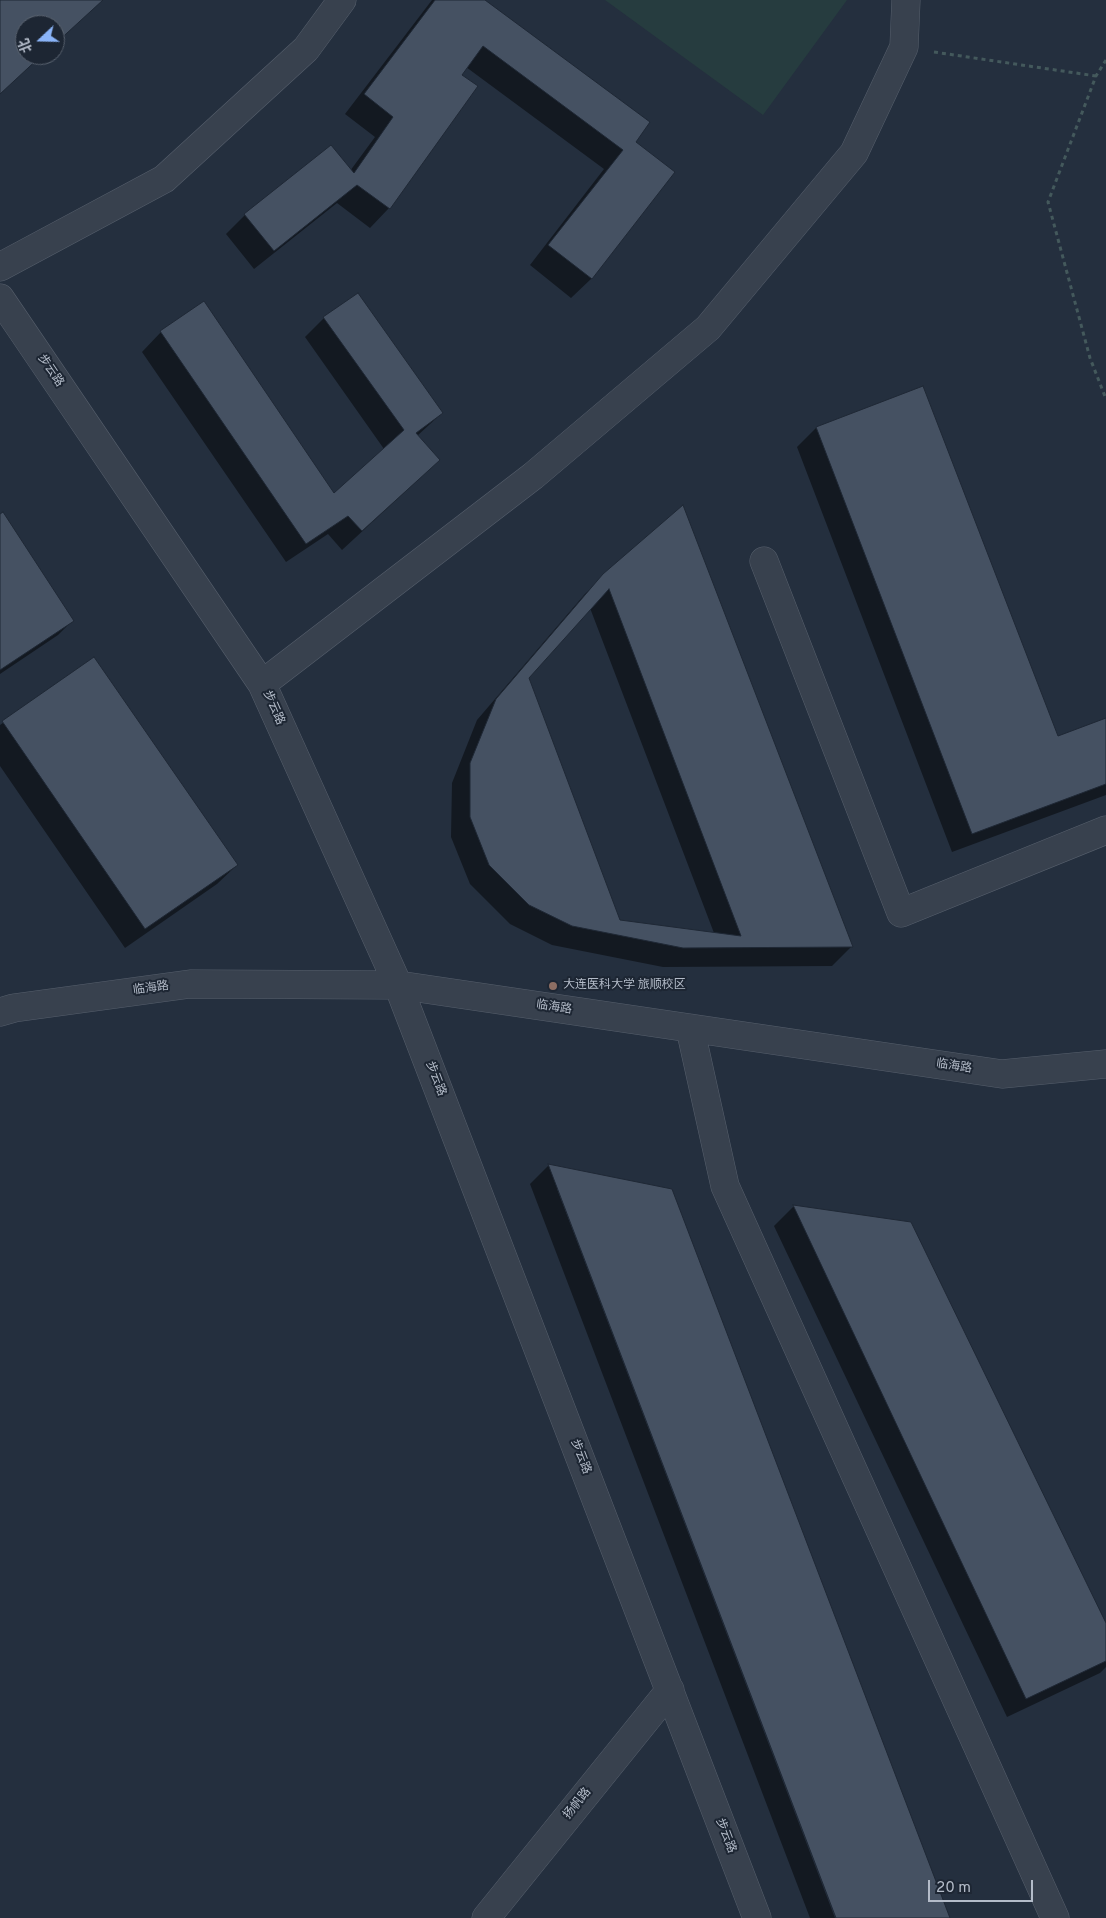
<!DOCTYPE html>
<meta charset="utf-8">
<style>
body{margin:0}
#map{position:relative;width:1106px;height:1918px;overflow:hidden;background:#242f3e;font-family:Overpass,"Noto Sans SC",sans-serif}
canvas{display:block}
.north{position:absolute;left:15px;top:15px;width:50px;height:50px;box-sizing:border-box;background:#1d2633;border:1px solid #59626f;border-radius:50%;rotate:249deg;font-size:14px;font-weight:700;line-height:20px;text-align:center;color:#b4bcc9}
.north::after{content:'';display:block;margin:auto;width:18px;height:22px;background:#8ab4f8;clip-path:polygon(50% 0,100% 100%,50% 72%,0 100%)}
.scale{position:absolute;left:928px;top:1880px;width:105px;height:22px;box-sizing:border-box;border:2px solid #b4bcc9;border-top:0;padding-left:6px;font-size:15px;line-height:18px;white-space:nowrap;color:#b4bcc9;-webkit-text-stroke:4px #1d2633;paint-order:stroke}
</style>
<div id="map">
<canvas width="1106" height="1918"></canvas>
<div class="north">北</div>
<div class="scale">20 m</div>
</div>
<script>
const c = document.querySelector('canvas').getContext('2d');
c.lineJoin = 'round';
function fillPath(path, color) {
  c.fillStyle = color;
  c.fill(path, 'evenodd');
}
function poly(rows) {
  const path = new Path2D();
  for (const r of rows) {
    path.moveTo(r[0], r[1]);
    for (let i = 2; i < r.length; i += 2) path.lineTo(r[i], r[i + 1]);
  }
  return path;
}
function stroke(path, color, width, dash) {
  c.strokeStyle = color;
  c.lineWidth = width;
  c.lineCap = dash ? 'butt' : 'round';
  c.setLineDash(dash || []);
  c.stroke(path);
}
function drawText(font, color, halo, rows, align = 'center') {
  c.font = font + ' Overpass,"Noto Sans SC",sans-serif';
  c.lineWidth = 4;
  c.setLineDash([]);
  c.textBaseline = 'middle';
  c.strokeStyle = halo;
  c.fillStyle = color;
  for (const [text, x, y, turn = 0] of rows) {
    c.save();
    c.translate(x, y);
    c.rotate((+turn || 0) * Math.PI / 180);
    c.textAlign = isNaN(turn) ? turn : align;
    if (halo) c.strokeText(text, 0, 0);
    c.fillText(text, 0, 0);
    c.restore();
  }
}
fillPath(poly([
 [605,0,847,0,763,115]
]), '#263c3f');
fillPath(poly([
 [432,0,483,0,634,142,673,173,591,279,571,298,530,265,604,169,466,67,389,208,370,228,337,203,254,269,226,234,245,215,350,171,375,137,345,114],
 [357,294,442,413,417,436,419,479,342,550,328,534,286,562,142,352,161,332,334,494,384,449,305,337,324,318],
 [922,387,1057,738,1106,720,1106,795,952,852,797,447,816,428],
 [0,515,73,620,58,635,0,674],
 [604,575,851,947,832,966,663,967,552,945,510,924,470,884,451,837,452,783,477,720,584,595],
 [590,608,714,933,619,921,527,678],
 [94,659,237,865,217,884,125,948,0,766,0,725],
 [549,1165,948,1918,837,1918,559,1189,557,1189,835,1918,810,1918,530,1184],
 [793,1207,910,1223,1106,1626,1106,1667,1100,1673,1007,1717,774,1226]
]), '#0007');
const building = poly([
 [0,0,103,0,55,44,55,25,25,25,25,55,42,55,0,94,0,0],
 [435,0,485,0,650,122,636,142,675,172,592,279,548,245,623,150,483,46,462,75,478,86,390,209,357,185,274,251,244,214,331,145,354,173,393,117,364,94,435,0],
 [358,293,443,413,416,433,440,460,362,531,348,516,306,544,160,331,204,301,334,493,404,430,323,317,358,293],
 [923,386,1058,736,1106,718,1106,784,972,834,816,427,923,386],
 [683,505,853,947,683,948,572,926,529,905,489,865,470,817,470,763,496,699,603,574,683,505],
 [609,589,741,936,620,920,529,678,609,589],
 [3,512,74,621,0,670,0,514,3,512],
 [94,657,238,865,145,929,2,721,94,657],
 [548,1164,672,1189,950,1918,836,1918,548,1164],
 [793,1205,911,1222,1106,1623,1106,1661,1026,1699,793,1205]
]);
fillPath(building, '#455162');
stroke(building, '#1f2835', 1);
const minor = poly([
 [0,267,164,179,306,49,342,0],
 [0,298,262,684,398,985,757,1918],
 [764,561,901,913,1106,830],
 [262,684,533,476,708,328,854,153,904,47,906,0],
 [0,1012,14,1008,190,984,398,985,1002,1074,1106,1064],
 [690,1028,725,1186,1055,1918],
 [486,1918,670,1690]
]);
stroke(minor, '#565f6c', 29);
stroke(poly([
 [934,52,1096,76],
 [1106,60,1096,76,1048,202,1090,358,1106,399]
]), '#44595c', 3, [4, 4]);
stroke(minor, '#38414e', 28);
for (const [x, y, r, color] of [
 [553,986,5,"#8d6e63"]
]) {
  const dot = new Path2D();
  dot.arc(x, y, r, 0, 2 * Math.PI);
  c.fillStyle = color;
  c.fill(dot);
  stroke(dot, '#1d2633', 2);
}
drawText('12px', '#b4bcc9', '#1d2633', [
 ["步云路",50,371,56],
 ["步云路",273,708,66],
 ["临海路",151,989,-8],
 ["临海路",554,1008,8],
 ["临海路",954,1067,8],
 ["步云路",435,1079,69],
 ["步云路",580,1457,69],
 ["扬帆路",578,1804,-51],
 ["步云路",725,1836,69]
]);
drawText('12px', '#b4bcc9', '#1d2633', [
 ["大连医科大学 旅顺校区",563,986]
], 'left');
</script>
